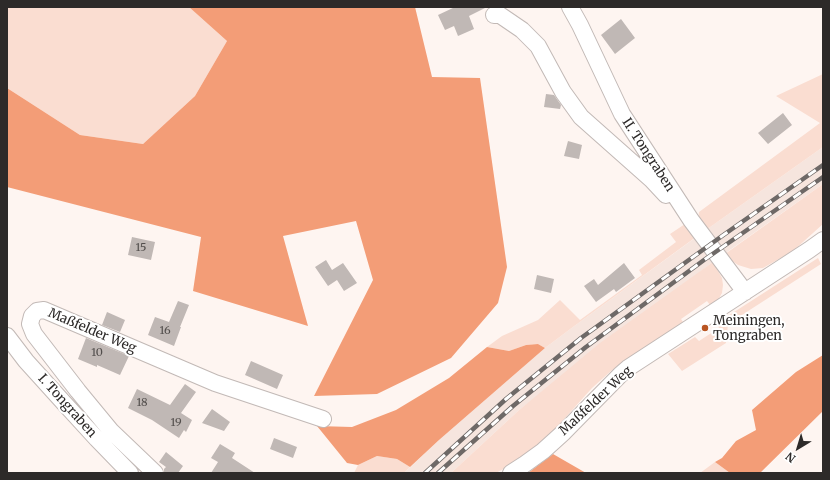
<!DOCTYPE html>
<meta charset="utf-8">
<style>
body{margin:0}
#map{position:relative;width:830px;height:480px;overflow:hidden;background:#fef5f1;font-family:Merriweather,serif}
canvas{display:block}
.frame{position:absolute;inset:0;border:8px solid #2d2a29;pointer-events:none}
.north{position:absolute;left:778px;top:428px;width:40px;height:40px;-webkit-text-stroke:3px #fff;paint-order:stroke;rotate:218deg;font-size:11px;font-weight:700;line-height:16px;text-align:center;color:#2d2a29}
.north::after{content:'';display:block;margin:auto;width:14px;height:18px;background:#2d2a29;clip-path:polygon(50% 0,100% 100%,50% 72%,0 100%)}
</style>
<div id="map">
<canvas width="830" height="480"></canvas>
<div class="frame"></div>
<div class="north">N</div>
</div>
<script>
const c = document.querySelector('canvas').getContext('2d');
c.lineJoin = 'round';
function fillPath(path, color) {
  c.fillStyle = color;
  c.fill(path, 'evenodd');
}
function poly(rows) {
  const path = new Path2D();
  for (const r of rows) {
    path.moveTo(r[0], r[1]);
    for (let i = 2; i < r.length; i += 2) path.lineTo(r[i], r[i + 1]);
  }
  return path;
}
function stroke(path, color, width, dash) {
  c.strokeStyle = color;
  c.lineWidth = width;
  c.lineCap = dash ? 'butt' : 'round';
  c.setLineDash(dash || []);
  c.stroke(path);
}
function drawText(font, color, halo, rows, align = 'center') {
  c.font = font + ' Merriweather,serif';
  c.lineWidth = 4;
  c.setLineDash([]);
  c.textBaseline = 'middle';
  c.strokeStyle = halo;
  c.fillStyle = color;
  for (const [text, x, y, turn = 0] of rows) {
    c.save();
    c.translate(x, y);
    c.rotate((+turn || 0) * Math.PI / 180);
    c.textAlign = isNaN(turn) ? turn : align;
    if (halo) c.strokeText(text, 0, 0);
    c.fillText(text, 0, 0);
    c.restore();
  }
}
fillPath(poly([
 [823,147,823,184,713,262,518,411,451,473,404,473,439,440,545,348,573,327,706,230]
]), '#f6e5de');
fillPath(poly([
 [7,7,189,7,227,41,195,96,143,144,80,135,7,88],
 [823,74,823,147,706,230,698,219,699,212,820,123,776,96],
 [823,184,823,224,793,251,763,268,751,269,738,265,732,261,725,254],
 [685,224,696,237,573,327,545,348,538,344,526,345,509,351,487,347,502,336,538,320,560,300,580,320,642,275,639,270,676,242,670,234],
 [818,258,821,264,728,324,726,343,682,371,668,354,695,337,699,341,719,328,717,323],
 [713,262,722,278,723,285,722,293,718,300,710,305,707,301,681,319,683,322,668,333,631,356,611,371,592,388,566,417,547,438,514,463,496,473,451,473,518,411,600,343],
 [377,456,397,459,410,467,404,473,354,473,358,465],
 [715,462,730,473,700,473]
]), '#faddd1');
fillPath(poly([
 [189,7,415,7,432,77,480,78,507,267,498,303,451,358,377,394,314,396,373,280,356,221,283,236,308,326,193,291,201,237,7,187,7,88,80,135,143,144,195,96,227,41],
 [538,344,545,348,439,440,410,467,397,459,377,456,358,465,347,463,317,426,352,427,396,410,449,378,487,347,509,351,526,345],
 [823,355,823,411,760,473,730,473,715,462,722,458,736,441,756,430,752,410,796,372],
 [553,454,586,473,528,473]
]), '#f39d77');
fillPath(poly([
 [455,7,487,7,469,16,474,29,458,36,454,26,445,30,438,15],
 [621,19,635,38,615,54,601,35],
 [546,94,554,95,561,105,560,109,544,107],
 [783,113,792,125,768,144,758,133],
 [568,141,582,145,579,159,564,156],
 [132,237,155,242,151,260,128,255],
 [326,260,332,270,343,263,357,283,344,291,337,280,328,286,315,267],
 [624,263,635,278,616,292,614,289,596,302,584,286,594,279,598,285],
 [537,275,554,279,551,293,534,289],
 [178,301,189,305,180,327,181,327,174,346,148,335,155,317,169,322],
 [107,312,125,320,120,332,102,325],
 [86,338,129,356,120,375,97,365,97,367,78,359],
 [251,361,283,375,277,389,245,375],
 [185,384,196,392,181,413,192,420,186,432,184,430,179,438,152,420,128,408,137,389,170,405],
 [212,409,230,422,224,431,202,423],
 [274,438,297,447,293,458,270,449],
 [220,444,235,453,232,458,255,473,211,473,218,462,211,458],
 [166,452,183,466,178,473,164,473,164,469,166,467,159,462]
]), '#c0b8b5');
const minor = poly([
 [570,7,580,25,622,114,691,220,745,292],
 [494,15,500,15,522,30,538,46,563,92,581,117,652,180,666,195],
 [7,336,26,361,64,403,97,439,130,473],
 [155,473,111,431,78,391,34,334,30,324,32,316,37,311,44,310,215,383,323,419],
 [511,473,525,464,543,451,564,432,620,375,628,368,809,250,823,240]
]);
stroke(minor, '#c2b9b6', 18);
stroke(minor, '#fff', 16);
const rail = poly([
 [425,473,506,399,581,338,722,236,823,165],
 [438,473,513,406,586,347,704,260,823,177]
]);
stroke(rail, '#6e6967', 4.5);
stroke(rail, '#fff', 3, [9]);
for (const [x, y, r, color] of [
 [705,328,4,"#b95522"]
]) {
  const dot = new Path2D();
  dot.arc(x, y, r, 0, 2 * Math.PI);
  c.fillStyle = color;
  c.fill(dot);
  stroke(dot, '#fff', 1.5);
}
drawText('11px', '#524e4c', null, [
 ["15",141,248],
 ["16",165,331],
 ["10",97,353],
 ["18",142,403],
 ["19",176,423]
]);
drawText('13px', '#2d2a29', '#fff', [
 ["II. Tongraben",648,155,57],
 ["Maßfelder Weg",92,331,23],
 ["Maßfelder Weg",596,401,-43],
 ["I. Tongraben",67,406,48]
]);
drawText('13px', '#2d2a29', '#fff', [
 ["Meiningen,",713,321],
 ["Tongraben",713,336]
], 'left');
</script>
